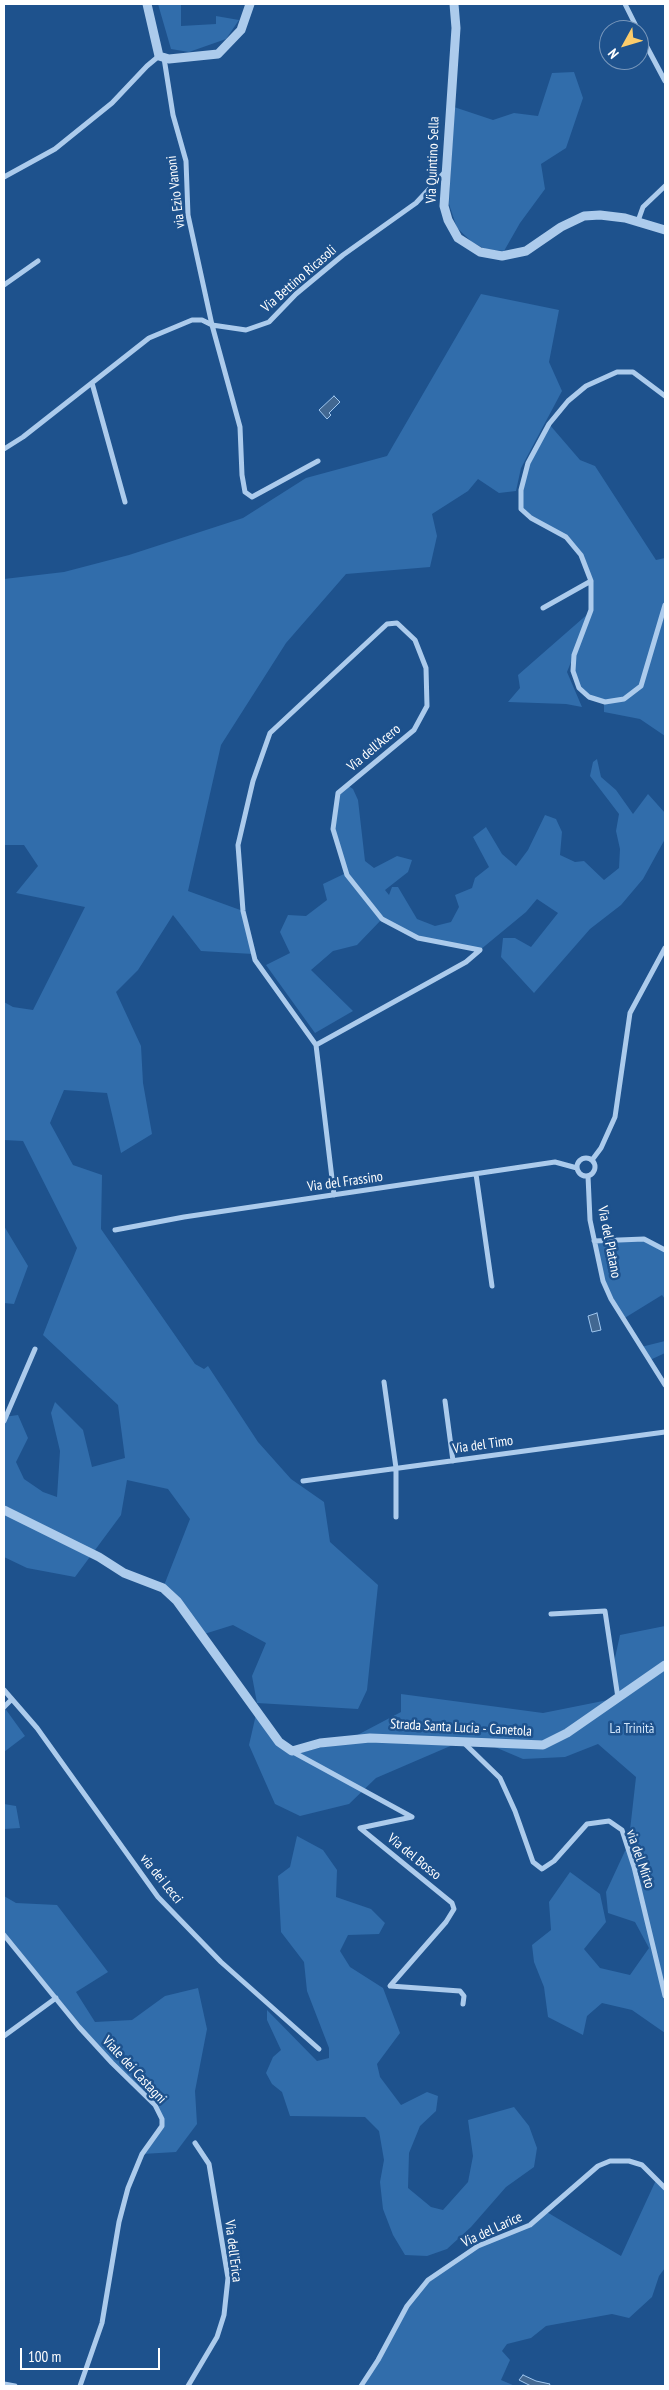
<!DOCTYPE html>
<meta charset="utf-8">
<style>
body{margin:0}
#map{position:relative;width:669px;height:2390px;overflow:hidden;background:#1e528d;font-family:"PT Sans Narrow",sans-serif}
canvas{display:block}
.frame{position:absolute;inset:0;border:5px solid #fff;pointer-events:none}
.north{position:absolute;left:599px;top:20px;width:50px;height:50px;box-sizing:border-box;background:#1e528d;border:1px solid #7897bb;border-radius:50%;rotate:231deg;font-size:14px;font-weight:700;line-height:20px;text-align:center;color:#fff}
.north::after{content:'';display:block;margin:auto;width:18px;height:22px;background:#fbcc6b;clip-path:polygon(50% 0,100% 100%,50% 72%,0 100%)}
.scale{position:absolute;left:20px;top:2348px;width:140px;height:22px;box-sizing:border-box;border:2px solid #fff;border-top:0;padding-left:6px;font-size:15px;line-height:18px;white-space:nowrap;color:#fff;-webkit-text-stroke:4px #1e528d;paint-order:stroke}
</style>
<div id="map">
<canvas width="669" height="2390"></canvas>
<div class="frame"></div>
<div class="north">N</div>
<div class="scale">100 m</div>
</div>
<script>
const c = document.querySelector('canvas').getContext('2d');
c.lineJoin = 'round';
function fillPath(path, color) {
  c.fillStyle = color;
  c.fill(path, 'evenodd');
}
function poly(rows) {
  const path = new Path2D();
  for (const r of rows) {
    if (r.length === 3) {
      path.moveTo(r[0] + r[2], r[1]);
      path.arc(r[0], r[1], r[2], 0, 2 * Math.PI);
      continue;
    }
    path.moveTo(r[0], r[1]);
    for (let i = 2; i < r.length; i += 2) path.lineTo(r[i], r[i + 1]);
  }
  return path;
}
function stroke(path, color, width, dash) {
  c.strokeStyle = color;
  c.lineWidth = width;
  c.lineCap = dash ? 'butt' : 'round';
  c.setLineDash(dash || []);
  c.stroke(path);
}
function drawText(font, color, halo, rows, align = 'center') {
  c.font = font + ' "PT Sans Narrow",sans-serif';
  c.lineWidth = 5;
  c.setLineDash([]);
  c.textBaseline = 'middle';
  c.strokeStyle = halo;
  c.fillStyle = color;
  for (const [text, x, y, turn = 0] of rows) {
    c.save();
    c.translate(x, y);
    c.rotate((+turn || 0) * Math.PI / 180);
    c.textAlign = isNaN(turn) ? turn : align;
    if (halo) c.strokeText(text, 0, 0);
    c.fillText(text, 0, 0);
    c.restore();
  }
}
fillPath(poly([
 [158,4,181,4,181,26,216,24,216,16,239,20,226,39,189,52,171,49],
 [574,72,583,98,566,148,541,164,545,189,520,223,504,251,485,249,472,242,457,228,449,204,454,107,493,120,514,113,538,116,552,73],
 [481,294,559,310,549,362,562,391,521,468,516,491,499,493,478,479,468,491,432,514,437,536,430,567,346,574,286,643,221,745,188,891,243,911,253,954,201,951,173,915,138,970,116,992,141,1046,143,1083,152,1134,121,1153,107,1093,64,1090,50,1123,73,1165,102,1175,101,1229,195,1364,204,1369,208,1366,258,1442,291,1479,324,1502,330,1542,378,1585,367,1690,358,1709,257,1703,252,1676,266,1643,233,1625,201,1635,163,1588,190,1519,168,1489,127,1480,121,1515,75,1577,27,1568,4,1557,4,1417,18,1415,28,1438,16,1462,24,1479,43,1492,57,1497,60,1451,51,1413,55,1402,83,1430,92,1467,125,1458,118,1405,43,1335,77,1248,23,1141,4,1140,4,1002,13,1007,33,1010,85,907,16,893,38,866,24,845,4,845,4,579,64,572,129,555,243,518,306,478,387,456],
 [549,424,580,460,595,466,656,560,665,558,665,736,640,719,604,712,604,702,596,700,579,688,573,671,573,657,567,672,582,707,566,704,508,702,520,688,518,675,590,612,591,581,581,554,566,537,521,509,521,490,528,463],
 [597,759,601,777,616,790,633,814,648,794,665,813,665,839,643,879,621,905,590,929,534,993,501,957,503,938,515,938,531,947,558,913,537,899,526,912,480,950,418,938,382,919,357,945,333,951,311,970,353,1011,315,1033,266,965,290,953,280,932,288,915,306,916,327,900,323,884,346,873,333,829,338,793,347,785,353,789,358,800,365,861,374,868,397,856,412,860,408,872,385,890,389,895,392,887,398,887,417,919,435,926,451,922,459,907,455,895,472,888,475,878,489,867,473,837,486,827,502,854,516,866,528,850,545,815,556,819,562,832,560,855,575,862,584,861,604,880,619,868,620,849,616,831,619,814,590,776,593,762],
 [4,1226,28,1266,14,1304,4,1303],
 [644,1239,665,1250,665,1299,662,1295,623,1319,603,1281,594,1241],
 [665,1341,665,1353,650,1360,641,1347],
 [665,1626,665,2033,632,2010,602,2003,587,2016,583,2035,548,2017,544,1987,534,1962,532,1945,551,1930,549,1902,570,1872,600,1894,606,1922,584,1949,600,1968,630,1975,649,1948,635,1922,608,1913,606,1892,625,1851,628,1848,636,1777,598,1744,565,1757,523,1759,483,1742,462,1741,376,1778,349,1804,300,1816,275,1804,249,1745,257,1710,279,1742,296,1754,346,1741,401,1712,401,1694,543,1713,618,1698,613,1667,620,1635],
 [4,1707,25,1736,4,1752],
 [4,1804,16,1806,20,1828,4,1829],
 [297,1836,323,1850,337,1870,336,1897,371,1909,385,1923,379,1934,348,1935,340,1951,350,1967,383,1988,400,2033,377,2064,380,2077,401,2105,427,2092,438,2096,436,2111,420,2126,409,2153,408,2188,431,2207,443,2210,468,2182,473,2156,468,2120,514,2107,529,2126,537,2148,534,2167,506,2187,471,2227,447,2249,427,2256,405,2255,393,2235,383,2209,380,2182,384,2160,379,2131,365,2117,290,2116,282,2092,272,2084,266,2073,273,2057,281,2050,267,2020,267,2010,317,2061,329,2058,329,2048,307,1991,304,1962,281,1932,278,1876,290,1867],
 [4,1896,16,1903,57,1905,108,1972,76,1992,95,2022,132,2020,165,1996,198,1988,207,2029,195,2091,197,2124,176,2152,142,2154,162,2126,155,2105,112,2063,4,1935],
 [657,2178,665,2188,665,2268,659,2276,652,2297,629,2318,612,2314,546,2326,531,2338,507,2344,502,2351,510,2360,501,2380,515,2386,360,2386,407,2306,431,2278,478,2246,530,2225,545,2211,621,2256]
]), '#316dab');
const water = poly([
 [334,396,340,402,329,413,331,415,327,419,319,410,334,396],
 [597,1313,601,1330,592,1332,588,1316,597,1313],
 [523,2375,536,2381,550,2384,549,2386,531,2386,519,2380,523,2375]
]);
fillPath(water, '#426892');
stroke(water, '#9fc6ee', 1);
stroke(poly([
 [625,4,638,30],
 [639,32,665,81],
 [164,58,173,115,186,161,188,215,212,325,240,427,242,475,245,492,252,497,318,461],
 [4,177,55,149,112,103,147,66,159,56],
 [638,221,643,207,665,186],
 [4,285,38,261],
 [92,383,125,502],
 [665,396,633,372,617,372,586,386,568,401,549,424,528,463,521,490,521,509,531,518,566,537,581,555,591,581,591,610,574,655,573,671,579,688,589,697,605,702,624,699,641,686,665,605],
 [4,449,23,437,149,338,192,320,202,320,212,325,246,330,269,322,296,294,343,255,416,203,444,173],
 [543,608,591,581],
 [316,1045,255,960,243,911,238,845,253,781,270,733,387,624,397,623,415,640,426,668,427,706,414,730,338,793,333,829,347,875,382,919,418,938,480,950,466,962,316,1045,334,1195],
 [586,1167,9],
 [592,1160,601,1148,615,1117,630,1013,665,948],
 [476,1174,492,1286],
 [588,1176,590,1220,603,1281,611,1299,665,1385],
 [115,1230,184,1217,555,1162,577,1168],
 [594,1241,644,1239,665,1250],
 [384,1382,396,1468,396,1517],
 [445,1401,453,1461],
 [4,1421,35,1349],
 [303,1481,665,1432],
 [551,1614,605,1611,618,1698],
 [4,1690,37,1728,158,1897,221,1962,319,2049],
 [4,1707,12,1699],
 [464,1743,500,1778,515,1811,533,1862,542,1869,554,1861,587,1824,609,1821,622,1830,634,1867,665,1996],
 [293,1752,412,1817,360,1828,452,1903,454,1909,446,1922,390,1986,460,1991,464,1996,463,2004],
 [4,1935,79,2027,112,2063,155,2105,162,2119,162,2126,142,2154,128,2188,119,2222,102,2323,80,2386],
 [4,2036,56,1998],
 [4,2384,15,2386],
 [188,2386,217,2337,224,2315,228,2278,209,2164,195,2143],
 [361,2386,378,2360,407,2306,428,2280,478,2246,530,2225,598,2166,610,2161,629,2161,642,2165,665,2188]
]), '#accbec', 5);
stroke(poly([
 [147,4,159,56,169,59,218,54,241,30,250,4],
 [454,4,456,28,444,206,448,220,458,238,480,252,502,256,526,251,561,227,584,216,600,215,625,218,665,230],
 [4,1510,99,1557,124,1573,163,1588,177,1601,279,1742,292,1751,320,1743,370,1738,543,1745,567,1733,665,1665]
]), '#accbec', 9);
drawText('14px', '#fff', '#1e528d', [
 ["Via Quintino Sella",433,160,-88],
 ["via Ezio Vanoni",176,192,-97],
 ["Via Bettino Ricasoli",299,279,-41],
 ["Via dell'Acero",374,748,-40],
 ["Via del Frassino",345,1182,-8],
 ["Via del Platano",609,1242,79],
 ["Via del Timo",483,1445,-8],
 ["Strada Santa Lucia - Canetola",461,1728,3],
 ["Via del Bosso",414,1857,39],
 ["via del Mirto",640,1859,71],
 ["via dei Lecci",161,1879,51],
 ["Viale dei Castagni",134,2070,47],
 ["Via del Larice",492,2230,-25],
 ["Via dell'Erica",233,2251,83]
]);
drawText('14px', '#d1e5f9', '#1e528d', [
 ["La Trinità",632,1729]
]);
</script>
